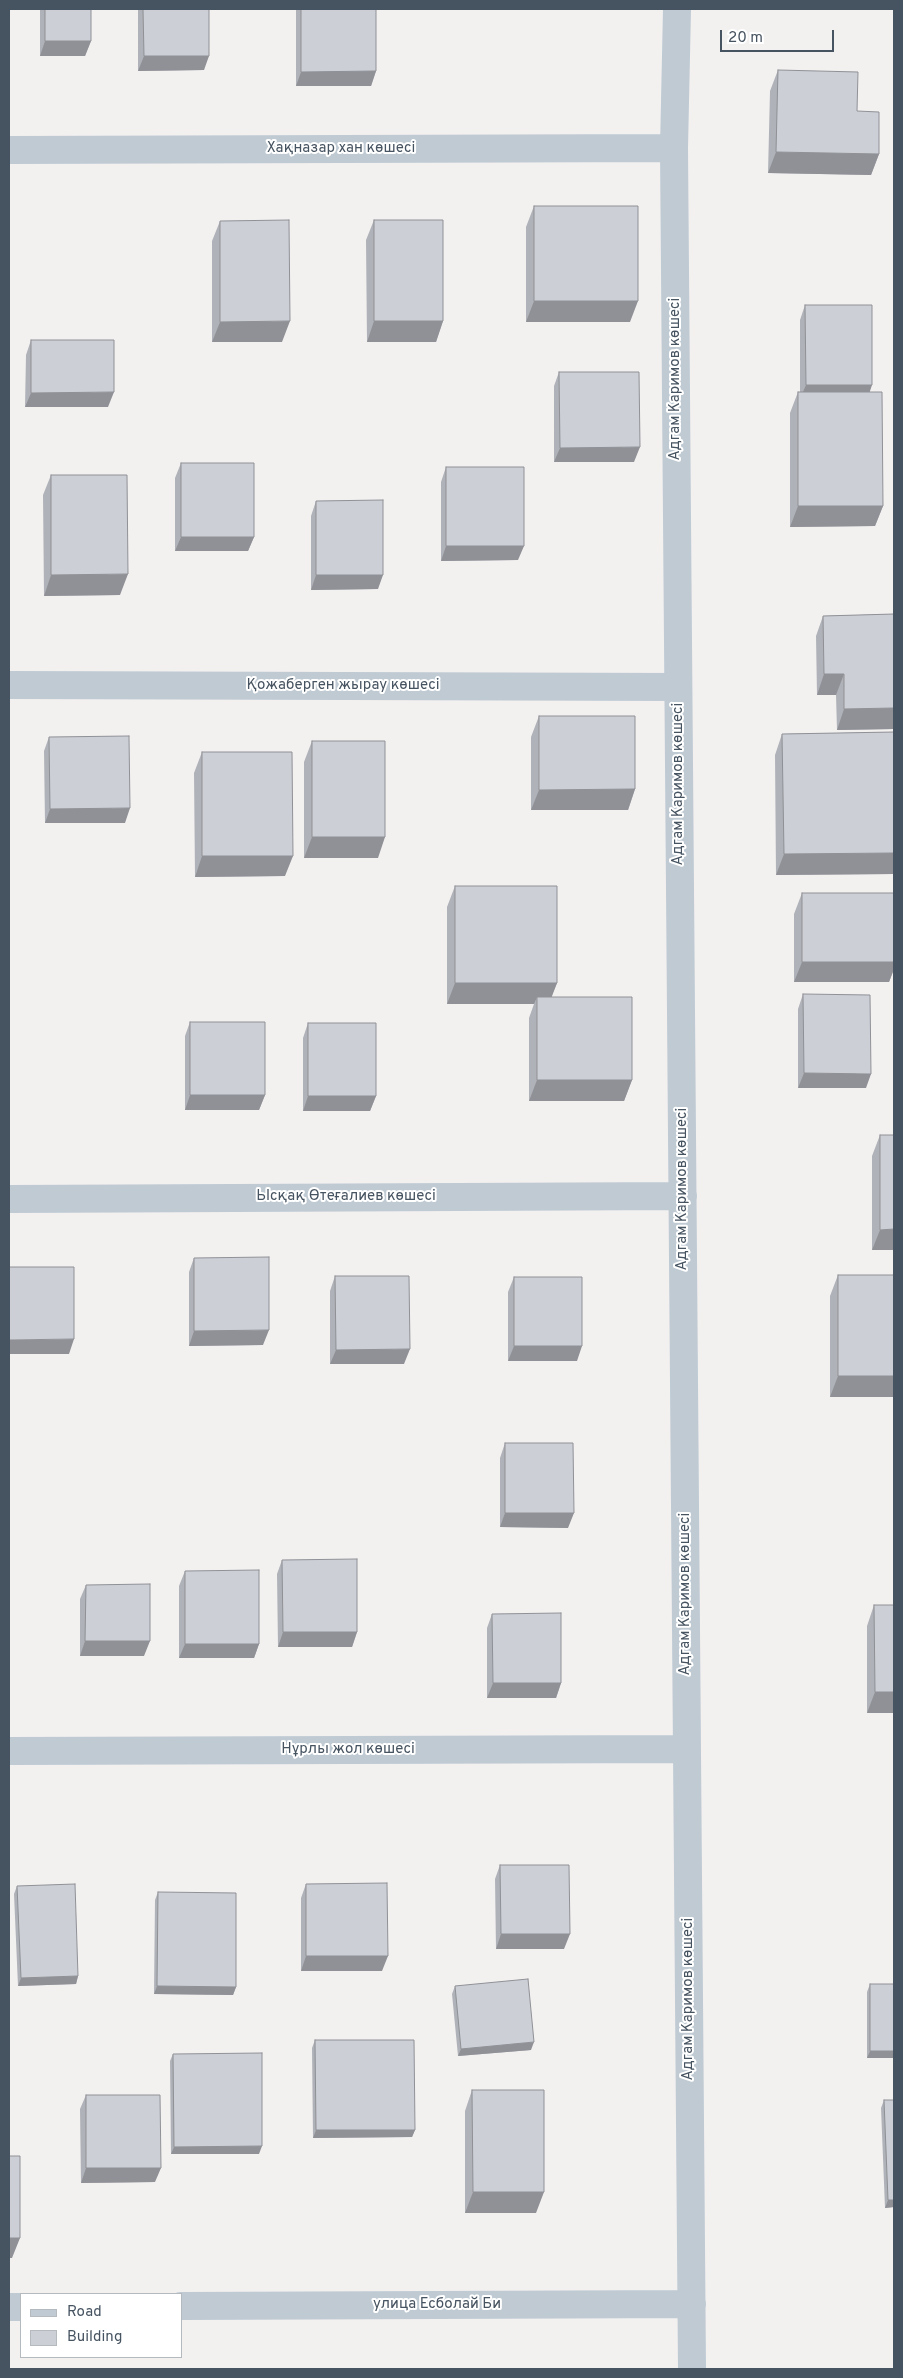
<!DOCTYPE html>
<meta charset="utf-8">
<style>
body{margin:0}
#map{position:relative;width:903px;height:2378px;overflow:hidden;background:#f3f0f0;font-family:Overpass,sans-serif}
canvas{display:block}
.frame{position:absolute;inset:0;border:10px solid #465360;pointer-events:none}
.legend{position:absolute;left:20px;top:2293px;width:162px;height:65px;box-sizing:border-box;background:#fff;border:1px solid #b5babf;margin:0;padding:6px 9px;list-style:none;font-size:15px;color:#465360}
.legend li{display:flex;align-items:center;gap:10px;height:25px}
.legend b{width:25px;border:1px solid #b5babf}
.scale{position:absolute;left:720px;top:30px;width:114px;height:22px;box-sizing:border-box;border:2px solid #465360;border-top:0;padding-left:6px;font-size:15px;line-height:18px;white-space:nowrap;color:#465360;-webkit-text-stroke:4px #fff;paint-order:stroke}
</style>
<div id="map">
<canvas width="903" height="2378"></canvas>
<div class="frame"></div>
<ul class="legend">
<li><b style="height:6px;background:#bfcad3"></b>Road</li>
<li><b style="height:14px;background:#cccfd6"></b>Building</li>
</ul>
<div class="scale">20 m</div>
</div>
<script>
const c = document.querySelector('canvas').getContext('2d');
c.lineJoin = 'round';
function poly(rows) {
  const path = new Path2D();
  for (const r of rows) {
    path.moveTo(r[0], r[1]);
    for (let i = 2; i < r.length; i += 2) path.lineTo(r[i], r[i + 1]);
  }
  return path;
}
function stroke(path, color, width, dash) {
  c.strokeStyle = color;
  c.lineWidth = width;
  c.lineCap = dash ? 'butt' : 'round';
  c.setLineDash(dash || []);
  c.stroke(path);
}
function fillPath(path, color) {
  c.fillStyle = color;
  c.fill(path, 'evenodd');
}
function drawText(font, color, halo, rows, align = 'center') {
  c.font = font + ' Overpass,sans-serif';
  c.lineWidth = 4;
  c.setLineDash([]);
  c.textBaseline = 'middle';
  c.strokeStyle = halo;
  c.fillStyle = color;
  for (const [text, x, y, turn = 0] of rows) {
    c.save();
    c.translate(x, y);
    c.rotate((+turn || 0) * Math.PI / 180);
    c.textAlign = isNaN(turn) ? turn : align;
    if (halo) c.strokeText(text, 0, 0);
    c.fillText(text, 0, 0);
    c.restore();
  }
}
stroke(poly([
 [677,9,674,148,692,2369],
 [9,150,674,148],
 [9,685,678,687],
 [9,1199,683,1196],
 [9,1751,687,1749],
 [181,2306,692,2304],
 [9,2307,21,2307]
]), '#bfcad3', 28);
fillPath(poly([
 [40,9,91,9,91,41,85,56,40,56],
 [138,9,209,9,204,70,138,71],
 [296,9,376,9,376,71,371,86,296,86],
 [778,70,857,111,879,154,871,175,768,173,770,91],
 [534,206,630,322,526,322,526,227],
 [374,220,443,321,436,342,367,342,366,240],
 [220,221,282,342,212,342,212,241],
 [805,305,870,392,883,506,875,526,790,527,790,413,798,392,800,392,800,320],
 [31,340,108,407,25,407,26,355],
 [559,372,634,462,554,462,554,386],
 [181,463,254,537,248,551,175,551,175,478],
 [446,467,518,560,441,561,441,482],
 [51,475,120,595,44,596,43,495],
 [316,501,378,589,311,590,311,516],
 [894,614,894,729,837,730,836,695,817,695,816,636,823,616],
 [539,716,635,789,628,810,531,810,531,737],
 [894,732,894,874,776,875,775,755,782,734],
 [49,737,125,823,45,823,44,751],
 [312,741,378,858,304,858,304,762],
 [202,752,285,876,195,877,194,773],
 [455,886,557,983,551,997,632,1080,624,1101,529,1101,529,1018,534,1004,447,1004,447,907],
 [802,893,894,893,894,969,889,982,794,982,794,914],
 [803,994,866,1088,798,1088,798,1009],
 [190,1022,265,1095,259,1110,185,1110,185,1036],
 [308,1023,376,1096,370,1111,303,1111,303,1038],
 [880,1135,894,1135,894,1250,872,1250,872,1156],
 [194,1258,263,1345,189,1346,189,1272],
 [838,1275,894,1275,894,1397,830,1397,830,1296],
 [335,1276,404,1364,330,1364,330,1291],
 [514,1277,577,1361,508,1361,508,1292],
 [505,1443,568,1528,500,1527,500,1458],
 [282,1560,357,1632,352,1647,278,1647,277,1574],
 [185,1571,259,1644,254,1658,179,1658,179,1586],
 [86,1585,144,1656,80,1656,80,1599],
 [874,1605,894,1713,867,1713,867,1626],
 [492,1614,561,1683,556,1698,487,1698,487,1628],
 [500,1865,564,1949,496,1949,495,1879],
 [306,1884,382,1971,301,1971,301,1898],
 [17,1886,78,1976,76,1984,18,1986,14,1894],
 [158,1892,236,1987,233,1995,154,1994,155,1900],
 [870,1984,894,1984,894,2058,867,2058,867,1992],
 [455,1986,531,2050,458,2056,452,1994],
 [315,2040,415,2130,412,2137,313,2138,312,2048],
 [173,2054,259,2154,171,2154,170,2061],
 [472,2090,536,2213,465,2213,465,2111],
 [86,2095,155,2182,81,2183,80,2109],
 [884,2100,894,2100,894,2207,885,2208,881,2108]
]), '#afb2b8');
fillPath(poly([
 [45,41,91,41,85,56,40,56],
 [144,56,209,56,204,70,138,71],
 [376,71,371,86,296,86,301,72],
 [776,152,879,154,871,175,768,173],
 [534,301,638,301,630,322,526,322],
 [290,321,282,342,212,342,220,322],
 [374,321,443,321,436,342,367,342],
 [806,385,872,385,867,400,800,399],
 [114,392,108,407,25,407,31,393],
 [640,447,634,462,554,462,560,448],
 [798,506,883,506,875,526,790,527],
 [181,537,254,537,248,551,175,551],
 [446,546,524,546,518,560,441,561],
 [128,574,120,595,44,596,51,575],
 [316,575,383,575,378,589,311,590],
 [824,674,844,674,836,695,817,695],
 [894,708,894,729,837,730,844,709],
 [635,789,628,810,531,810,539,790],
 [130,808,125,823,45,823,50,809],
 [312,837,385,837,378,858,304,858],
 [894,853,894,874,776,875,784,854],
 [202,856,293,856,285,876,195,877],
 [802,962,894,962,894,969,889,982,794,982],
 [455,983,557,983,549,1004,537,997,534,1004,447,1004],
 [804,1073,871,1074,866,1088,798,1088],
 [537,1080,632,1080,624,1101,529,1101],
 [190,1095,265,1095,259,1110,185,1110],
 [308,1096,376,1096,370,1111,303,1111],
 [894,1229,894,1250,872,1250,880,1230],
 [269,1330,263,1345,189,1346,194,1331],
 [74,1339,69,1354,9,1354,9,1340],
 [514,1346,582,1346,577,1361,508,1361],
 [410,1349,404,1364,330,1364,336,1350],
 [838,1376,894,1376,894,1397,830,1397],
 [505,1513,574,1513,568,1528,500,1527],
 [283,1632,357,1632,352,1647,278,1647],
 [85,1641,150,1641,144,1656,80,1656],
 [185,1644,259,1644,254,1658,179,1658],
 [493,1683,561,1683,556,1698,487,1698],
 [875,1692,894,1692,894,1713,867,1713],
 [501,1934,570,1934,564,1949,496,1949],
 [306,1956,388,1956,382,1971,301,1971],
 [78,1976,76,1984,18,1986,21,1978],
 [157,1986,236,1987,233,1995,154,1994],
 [534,2042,531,2050,458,2056,461,2049],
 [870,2051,894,2051,894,2058,867,2058],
 [316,2130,415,2130,412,2137,313,2138],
 [262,2146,259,2154,171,2154,174,2147],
 [86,2168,161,2168,155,2182,81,2183],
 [473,2192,544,2192,536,2213,465,2213],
 [888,2200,894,2200,894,2207,885,2208],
 [9,2238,20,2238,12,2258,9,2258]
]), '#8f9196');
const building = poly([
 [45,9,91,9,91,41,45,41,45,9],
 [143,9,209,9,209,56,144,56,143,9],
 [301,9,376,9,376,71,301,72,301,9],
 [778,70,858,72,857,111,879,112,879,154,776,152,778,70],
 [534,206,638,206,638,301,534,301,534,206],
 [289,220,290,321,220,322,220,221,289,220],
 [374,220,443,220,443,321,374,321,374,220],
 [805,305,872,305,872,385,806,385,805,305],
 [31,340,114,340,114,392,31,393,31,340],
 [559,372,639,372,640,447,560,448,559,372],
 [798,392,882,392,883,506,798,506,798,392],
 [181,463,254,463,254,537,181,537,181,463],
 [446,467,524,467,524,546,446,546,446,467],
 [51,475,127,475,128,574,51,575,51,475],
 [383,500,383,575,316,575,316,501,383,500],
 [894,614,894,708,844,709,844,674,824,674,823,616,894,614],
 [539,716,635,716,635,789,539,790,539,716],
 [894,732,894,853,784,854,782,734,894,732],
 [129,736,130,808,50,809,49,737,129,736],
 [312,741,385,741,385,837,312,837,312,741],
 [202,752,292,752,293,856,202,856,202,752],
 [455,886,557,886,557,983,455,983,455,886],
 [802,893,894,893,894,962,802,962,802,893],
 [803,994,870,995,871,1074,804,1073,803,994],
 [537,997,632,997,632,1080,537,1080,537,997],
 [190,1022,265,1022,265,1095,190,1095,190,1022],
 [308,1023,376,1023,376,1096,308,1096,308,1023],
 [880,1135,894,1135,894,1229,880,1230,880,1135],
 [269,1257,269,1330,194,1331,194,1258,269,1257],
 [9,1267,74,1267,74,1339,9,1340,9,1267],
 [838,1275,894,1275,894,1376,838,1376,838,1275],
 [335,1276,409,1276,410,1349,336,1350,335,1276],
 [514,1277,582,1277,582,1346,514,1346,514,1277],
 [505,1443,573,1443,574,1513,505,1513,505,1443],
 [357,1559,357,1632,283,1632,282,1560,357,1559],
 [259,1570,259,1644,185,1644,185,1571,259,1570],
 [150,1584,150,1641,85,1641,86,1585,150,1584],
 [874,1605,894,1605,894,1692,875,1692,874,1605],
 [561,1613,561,1683,493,1683,492,1614,561,1613],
 [500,1865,569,1865,570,1934,501,1934,500,1865],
 [387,1883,388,1956,306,1956,306,1884,387,1883],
 [75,1884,78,1976,21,1978,17,1886,75,1884],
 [158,1892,236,1893,236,1987,157,1986,158,1892],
 [528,1979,534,2042,461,2049,455,1986,528,1979],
 [870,1984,894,1984,894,2051,870,2051,870,1984],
 [315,2040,414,2040,415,2130,316,2130,315,2040],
 [262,2053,262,2146,174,2147,173,2054,262,2053],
 [472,2090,544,2090,544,2192,473,2192,472,2090],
 [86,2095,160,2095,161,2168,86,2168,86,2095],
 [884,2100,894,2100,894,2200,888,2200,884,2100],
 [9,2156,20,2156,20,2238,9,2238,9,2156]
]);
fillPath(building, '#cccfd6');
stroke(building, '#8f9196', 1);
drawText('15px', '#465360', '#fff', [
 ["Хақназар хан көшесі",341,149],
 ["Адгам Каримов көшесі",676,379,-90],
 ["Қожаберген жырау көшесі",343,686],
 ["Адгам Каримов көшесі",679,784,-90],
 ["Адгам Каримов көшесі",683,1189,-90],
 ["Ысқақ Өтеғалиев көшесі",346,1197],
 ["Адгам Каримов көшесі",686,1594,-90],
 ["Нұрлы жол көшесі",348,1750],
 ["Адгам Каримов көшесі",689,1999,-90],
 ["улица Есболай Би",437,2305]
]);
</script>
